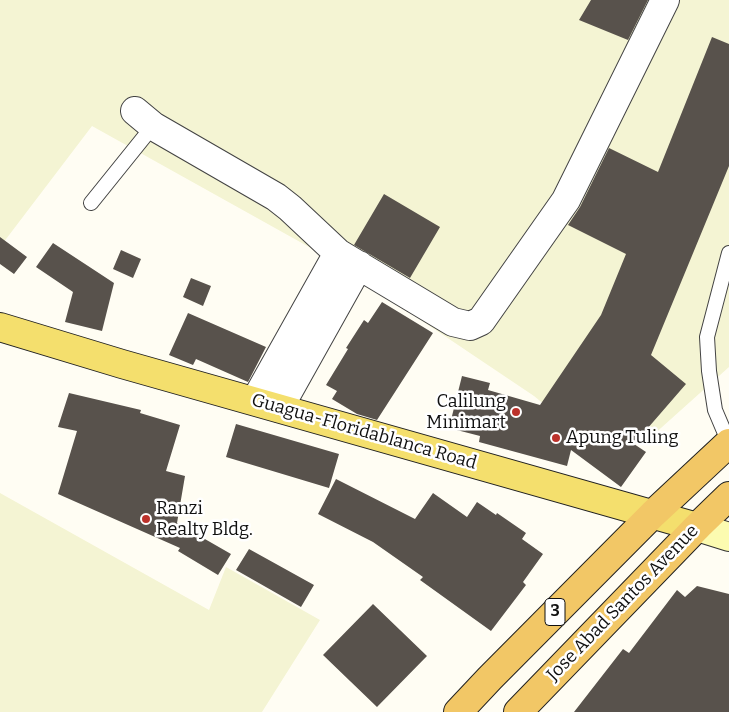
<!DOCTYPE html>
<style>
body{margin:0}
canvas{display:block;background:#fffdf3}
</style>
<canvas width="729" height="712"></canvas>
<script>
const c = document.querySelector('canvas').getContext('2d');
c.lineJoin = 'round';
function fillPath(path, color) {
  c.fillStyle = color;
  c.fill(path, 'evenodd');
}
function poly(rows) {
  const path = new Path2D();
  for (const r of rows) {
    path.moveTo(r[0], r[1]);
    for (let i = 2; i < r.length; i += 2) path.lineTo(r[i], r[i + 1]);
  }
  return path;
}
function stroke(path, color, width, dash) {
  c.strokeStyle = color;
  c.lineWidth = width;
  c.lineCap = dash ? 'butt' : 'round';
  c.setLineDash(dash || []);
  c.stroke(path);
}
function drawText(font, color, halo, rows, align = 'center') {
  c.font = font + ' Bitter,serif';
  c.lineWidth = 5;
  c.setLineDash([]);
  c.textBaseline = 'middle';
  c.strokeStyle = halo;
  c.fillStyle = color;
  for (const [text, x, y, turn = 0] of rows) {
    c.save();
    c.translate(x, y);
    c.rotate((+turn || 0) * Math.PI / 180);
    c.textAlign = isNaN(turn) ? turn : align;
    if (halo) c.strokeText(text, 0, 0);
    c.fillText(text, 0, 0);
    c.restore();
  }
}
fillPath(poly([
 [0,0,729,0,729,367,642,445,605,421,589,441,534,396,327,257,92,126,0,247],
 [0,493,209,610,226,567,320,620,262,712,0,712]
]), '#f4f4d3');
fillPath(poly([
 [591,0,648,0,628,40,579,20],
 [712,37,729,44,729,166,651,355,686,384,634,444,646,452,621,487,571,450,567,466,479,442,480,436,449,428,462,376,490,383,488,390,540,405,601,315,626,254,568,225,580,207,609,148,658,172],
 [384,194,440,227,410,278,354,245],
 [0,237,27,257,14,274,0,264],
 [53,243,114,283,102,331,65,322,73,292,36,267],
 [121,250,141,259,133,278,113,269],
 [191,278,211,286,203,306,183,297],
 [382,302,433,333,377,420,357,414,332,399,337,391,326,385,348,349,346,348,364,320,368,323],
 [188,313,266,347,248,382,196,359,193,365,169,355],
 [69,393,141,410,140,413,180,425,166,471,185,476,177,523,231,554,218,575,178,551,180,548,58,494,77,431,58,427],
 [236,424,339,454,329,488,226,457],
 [336,479,415,519,433,493,467,517,477,502,496,515,497,513,526,533,522,539,543,554,523,582,526,585,491,631,420,580,423,577,373,542,318,514],
 [249,549,314,585,301,607,236,570],
 [697,586,729,594,729,712,574,712,623,649,629,653,677,590,685,597],
 [373,604,427,656,377,707,323,655]
]), '#58524c');
const service = poly([
 [91,203,153,126],
 [729,443,715,410,709,371,707,337,729,253]
]);
const minor = poly([
 [135,111,153,126,276,197,290,208,338,253,453,322,470,326,481,321,566,200,665,0],
 [255,401,338,253],
 [279,408,359,265]
]);
const secondary = poly([
 [697,527,729,537]
]);
const primary = poly([
 [0,327,122,364,697,527]
]);
const trunk = poly([
 [458,712,490,678,653,514,729,443],
 [518,712,697,527,729,496]
]);
stroke(service, '#434343', 16);
stroke(minor, '#434343', 30);
stroke(secondary, '#323232', 30);
stroke(primary, '#212121', 30);
stroke(trunk, '#212121', 30);
stroke(service, '#fff', 14);
stroke(minor, '#fff', 28);
stroke(secondary, '#fcfbb0', 28);
stroke(primary, '#f4df6d', 28);
stroke(trunk, '#f2c766', 28);
for (const [x, y, r, color] of [
 [516,412,5,"#bc322b"],
 [556,438,5,"#bc322b"],
 [146,519,5,"#bc322b"]
]) {
  const dot = new Path2D();
  dot.arc(x, y, r, 0, 2 * Math.PI);
  c.fillStyle = color;
  c.fill(dot);
  stroke(dot, '#fff', 2);
}
for (const [x, y, w] of [
 [555,612,20]
]) {
  const box = new Path2D();
  box.roundRect(x - w / 2, y - 13.5, w, 27, 4);
  c.fillStyle = '#fff';
  c.fill(box);
  stroke(box, '#101010', 1);
}
drawText('bold 16px', '#101010', null, [
 ["3",555,612]
]);
drawText('18px', '#101010', '#fff', [
 ["Calilung",506,402,"right"],
 ["Minimart",506,423,"right"],
 ["Apung Tuling",566,438],
 ["Ranzi",156,509],
 ["Realty Bldg.",156,530]
], 'left');
drawText('18px', '#101010', '#fff', [
 ["Guagua-Floridablanca Road",364,432,16],
 ["Jose Abad Santos Avenue",623,603,-46]
]);
</script>
